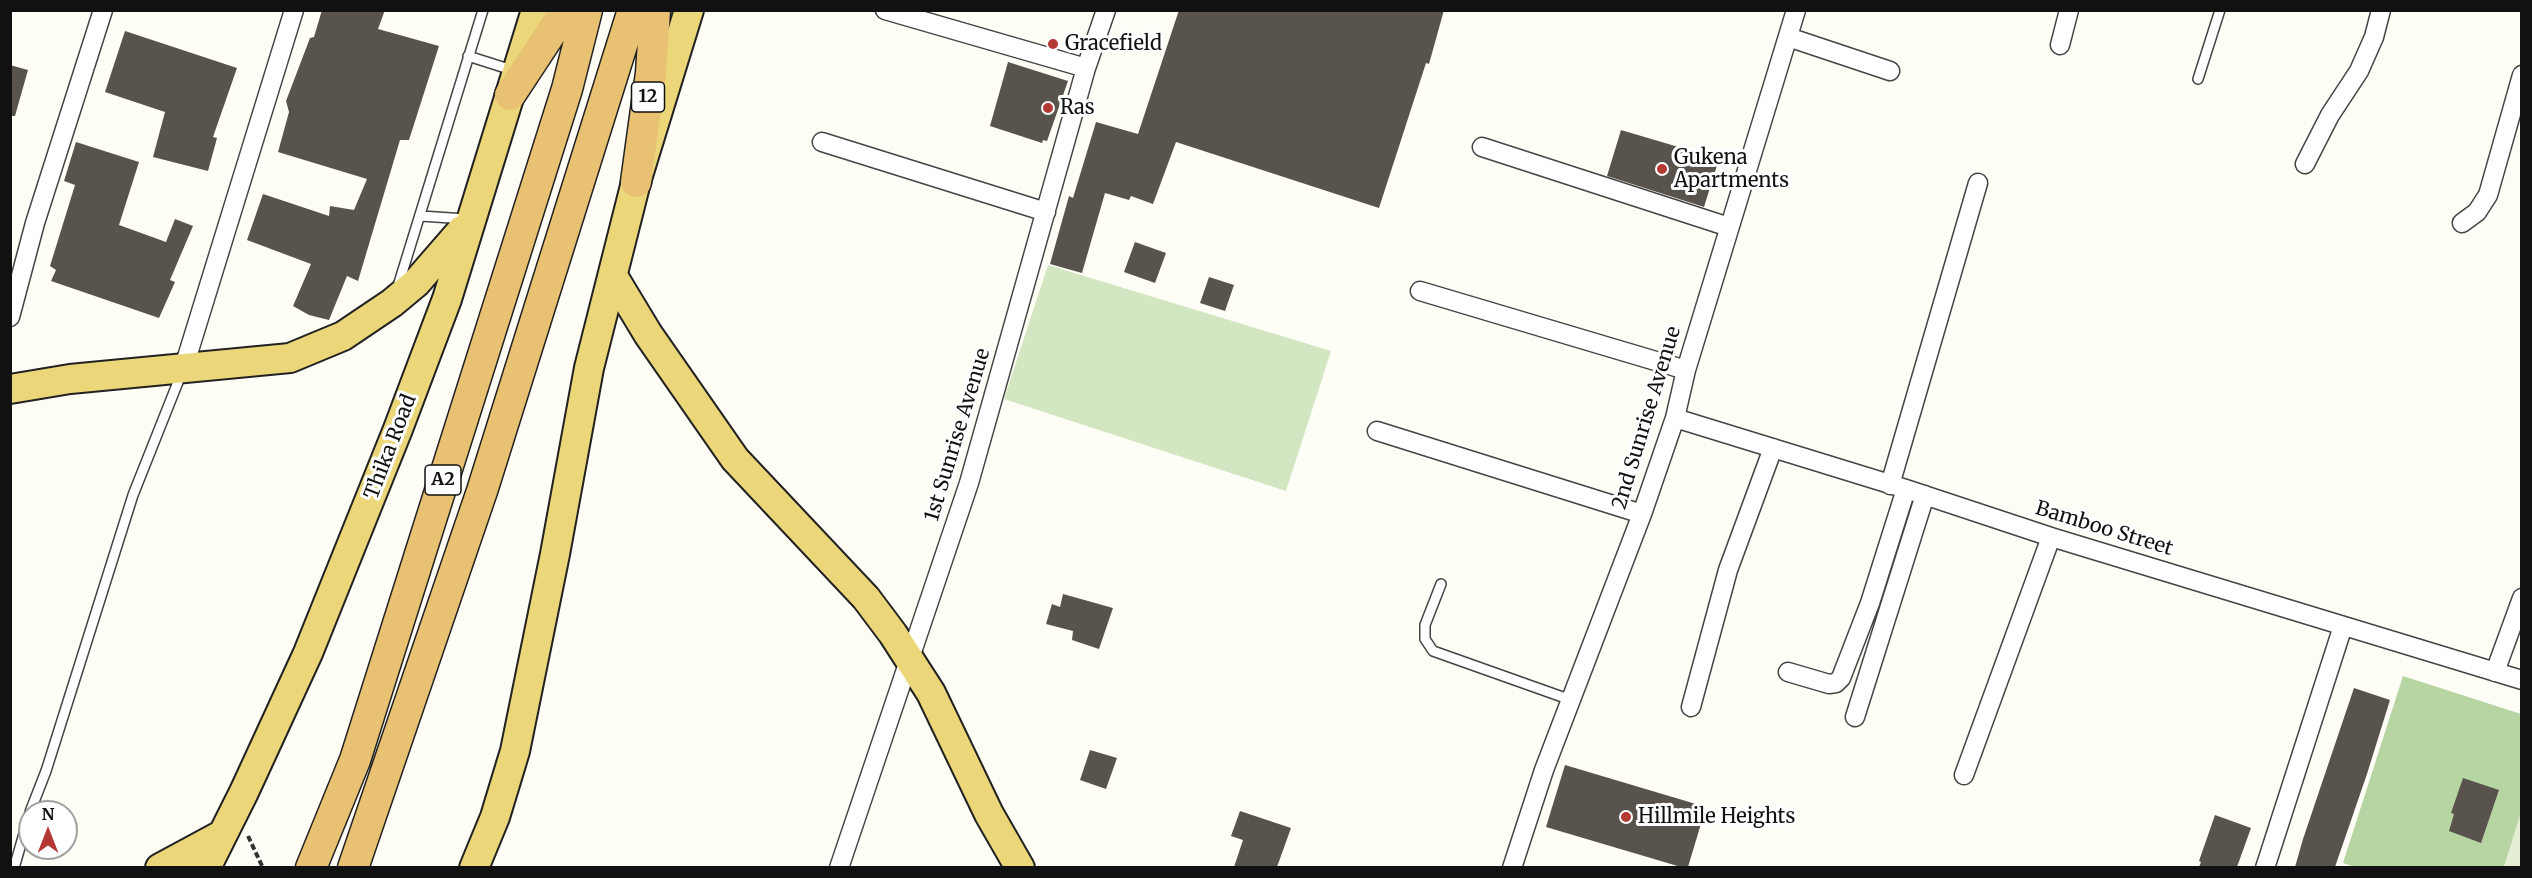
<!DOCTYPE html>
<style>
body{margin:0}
#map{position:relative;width:2532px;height:878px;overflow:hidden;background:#fefdf6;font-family:Merriweather,serif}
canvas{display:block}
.frame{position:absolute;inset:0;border:12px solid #111;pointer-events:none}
.north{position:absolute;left:18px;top:800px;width:60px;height:60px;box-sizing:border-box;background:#fff;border:2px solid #a0a0a0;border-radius:50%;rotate:0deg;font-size:16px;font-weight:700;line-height:24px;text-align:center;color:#111}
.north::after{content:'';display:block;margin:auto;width:21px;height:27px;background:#b43836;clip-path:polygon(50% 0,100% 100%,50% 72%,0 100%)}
</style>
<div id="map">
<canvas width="2532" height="878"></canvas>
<div class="frame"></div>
<div class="north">N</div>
</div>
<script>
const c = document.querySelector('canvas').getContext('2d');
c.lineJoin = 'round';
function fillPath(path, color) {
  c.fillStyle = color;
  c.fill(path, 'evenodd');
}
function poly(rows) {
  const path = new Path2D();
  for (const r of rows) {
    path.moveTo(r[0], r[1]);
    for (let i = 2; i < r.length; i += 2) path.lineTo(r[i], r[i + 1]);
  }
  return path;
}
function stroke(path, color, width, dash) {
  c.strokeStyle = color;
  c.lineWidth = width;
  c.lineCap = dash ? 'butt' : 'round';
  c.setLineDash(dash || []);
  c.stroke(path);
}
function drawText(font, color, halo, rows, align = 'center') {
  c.font = font + ' Merriweather,serif';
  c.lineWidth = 6;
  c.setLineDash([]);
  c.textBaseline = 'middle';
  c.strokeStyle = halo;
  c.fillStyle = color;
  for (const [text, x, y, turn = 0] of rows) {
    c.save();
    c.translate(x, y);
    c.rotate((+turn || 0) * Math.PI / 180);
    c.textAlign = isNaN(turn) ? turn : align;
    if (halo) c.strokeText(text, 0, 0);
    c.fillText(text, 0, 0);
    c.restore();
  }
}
fillPath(poly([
 [1048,265,1331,351,1286,491,1004,399]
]), '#d2e6c1');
fillPath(poly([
 [2403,676,2521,714,2521,813,2504,867,2357,868,2343,863]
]), '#b6d5a2');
fillPath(poly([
 [2521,813,2521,867,2504,867]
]), '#e3eed2');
fillPath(poly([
 [322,10,385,10,378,29,439,46,409,140,400,140,358,281,347,276,329,320,309,315,293,306,311,264,247,240,263,194,329,216,330,206,354,210,367,179,278,152,289,112,286,101,310,38,314,37],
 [1179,10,1444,10,1429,64,1426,63,1379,208,1176,142,1153,204,1131,196,1129,200,1105,193,1082,273,1050,264,1069,196,1073,198,1096,122,1138,134],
 [125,31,237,68,213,137,217,138,208,171,153,157,165,112,105,92],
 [1008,62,1068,81,1047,141,1043,140,1042,143,990,126],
 [10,65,28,70,15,116,10,116],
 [1621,130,1719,159,1704,207,1607,176],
 [76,142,139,162,119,225,166,242,175,219,193,226,170,280,175,282,159,318,51,281,56,270,50,266,75,185,64,181],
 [1135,242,1166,253,1155,283,1124,272],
 [1209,277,1234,285,1225,311,1200,303],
 [1063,594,1113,608,1099,649,1072,640,1073,631,1046,624,1052,604,1060,607],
 [2354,688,2390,700,2367,774,2335,867,2295,867,2303,839],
 [1090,750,1117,758,1106,789,1080,780],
 [1565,765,1706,807,1688,867,1681,867,1546,827],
 [2463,778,2499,790,2481,843,2449,831,2454,814,2451,813],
 [1240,811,1291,828,1277,867,1234,867,1243,840,1231,836],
 [2215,815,2251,828,2237,867,2199,867,2201,862,2199,861]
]), '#59534e');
const service = poly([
 [468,56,515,71],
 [2198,79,2220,10],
 [421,216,466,219],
 [398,286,483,10],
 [1441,584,1425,625,1425,639,1433,651,1571,700],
 [30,812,46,771,133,495,182,372],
 [14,868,30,813]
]);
const minor = poly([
 [885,10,1086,68],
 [1788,37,1890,71],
 [2060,45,2069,10],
 [822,142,1046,212],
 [1482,147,1729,227],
 [2305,164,2330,115,2359,71,2374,37,2381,10],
 [2462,223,2477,212,2488,195,2522,75],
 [1420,291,1686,370],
 [10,317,35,223,103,10],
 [183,370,294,10],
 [1675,418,1906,489,2051,537,2522,680],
 [1377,431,1642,514],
 [1890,485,1978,183],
 [1788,672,1829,684,1836,683,1841,678,1870,603,1906,489],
 [2495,672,2522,598],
 [1691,707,1728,570,1773,448],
 [1855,717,1925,495],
 [1964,775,2051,537],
 [839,868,969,483,1086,68,1106,10],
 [1512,868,1544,770,1642,514,1675,418,1686,370,1796,10],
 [2265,868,2343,626]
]);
const primary = poly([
 [613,276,648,334,735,459,866,598,893,634,931,693,989,814,1020,868],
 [10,389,70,379,290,358,343,336,392,303,416,283,462,230],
 [160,868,223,834],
 [206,868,244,792,308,653,398,429,447,299,536,10],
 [474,868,495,817,515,751,555,554,589,368,636,182,689,10]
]);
const trunk = poly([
 [510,95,566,10],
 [636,182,651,73,655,10],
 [311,868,355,760,567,89,587,10],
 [353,868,482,491,633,10]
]);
stroke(service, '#444', 12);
stroke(minor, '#444', 21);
stroke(primary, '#222', 32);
stroke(trunk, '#222', 33);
stroke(poly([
 [248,836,263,868]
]), '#333', 4, [6, 3]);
stroke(service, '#fff', 9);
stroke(minor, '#fff', 18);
stroke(primary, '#ebd779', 28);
stroke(trunk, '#e8c272', 30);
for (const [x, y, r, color] of [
 [1053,44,6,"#b43836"],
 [1048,108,6,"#b43836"],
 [1662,169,6,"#b43836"],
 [1626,817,6,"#b43836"]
]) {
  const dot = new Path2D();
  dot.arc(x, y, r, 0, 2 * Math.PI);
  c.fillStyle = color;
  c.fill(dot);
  stroke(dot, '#fff', 2);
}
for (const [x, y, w] of [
 [648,97,33],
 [443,480,36]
]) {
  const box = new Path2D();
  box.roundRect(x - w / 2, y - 15, w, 30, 4.5);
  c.fillStyle = '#fff';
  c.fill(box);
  stroke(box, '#111', 1.5);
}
drawText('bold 18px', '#111', null, [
 ["12",648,97],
 ["A2",443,480]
]);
drawText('20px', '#111', '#fff', [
 ["Gracefield",1065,44],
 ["Ras",1060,108],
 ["Gukena",1674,158],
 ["Apartments",1674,181],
 ["Hillmile Heights",1638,817]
], 'left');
drawText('20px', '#111', '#fff', [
 ["2nd Sunrise Avenue",1647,418,-73],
 ["1st Sunrise Avenue",958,435,-73],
 ["Thika Road",391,447,-69],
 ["Bamboo Street",2104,529,17]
]);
</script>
